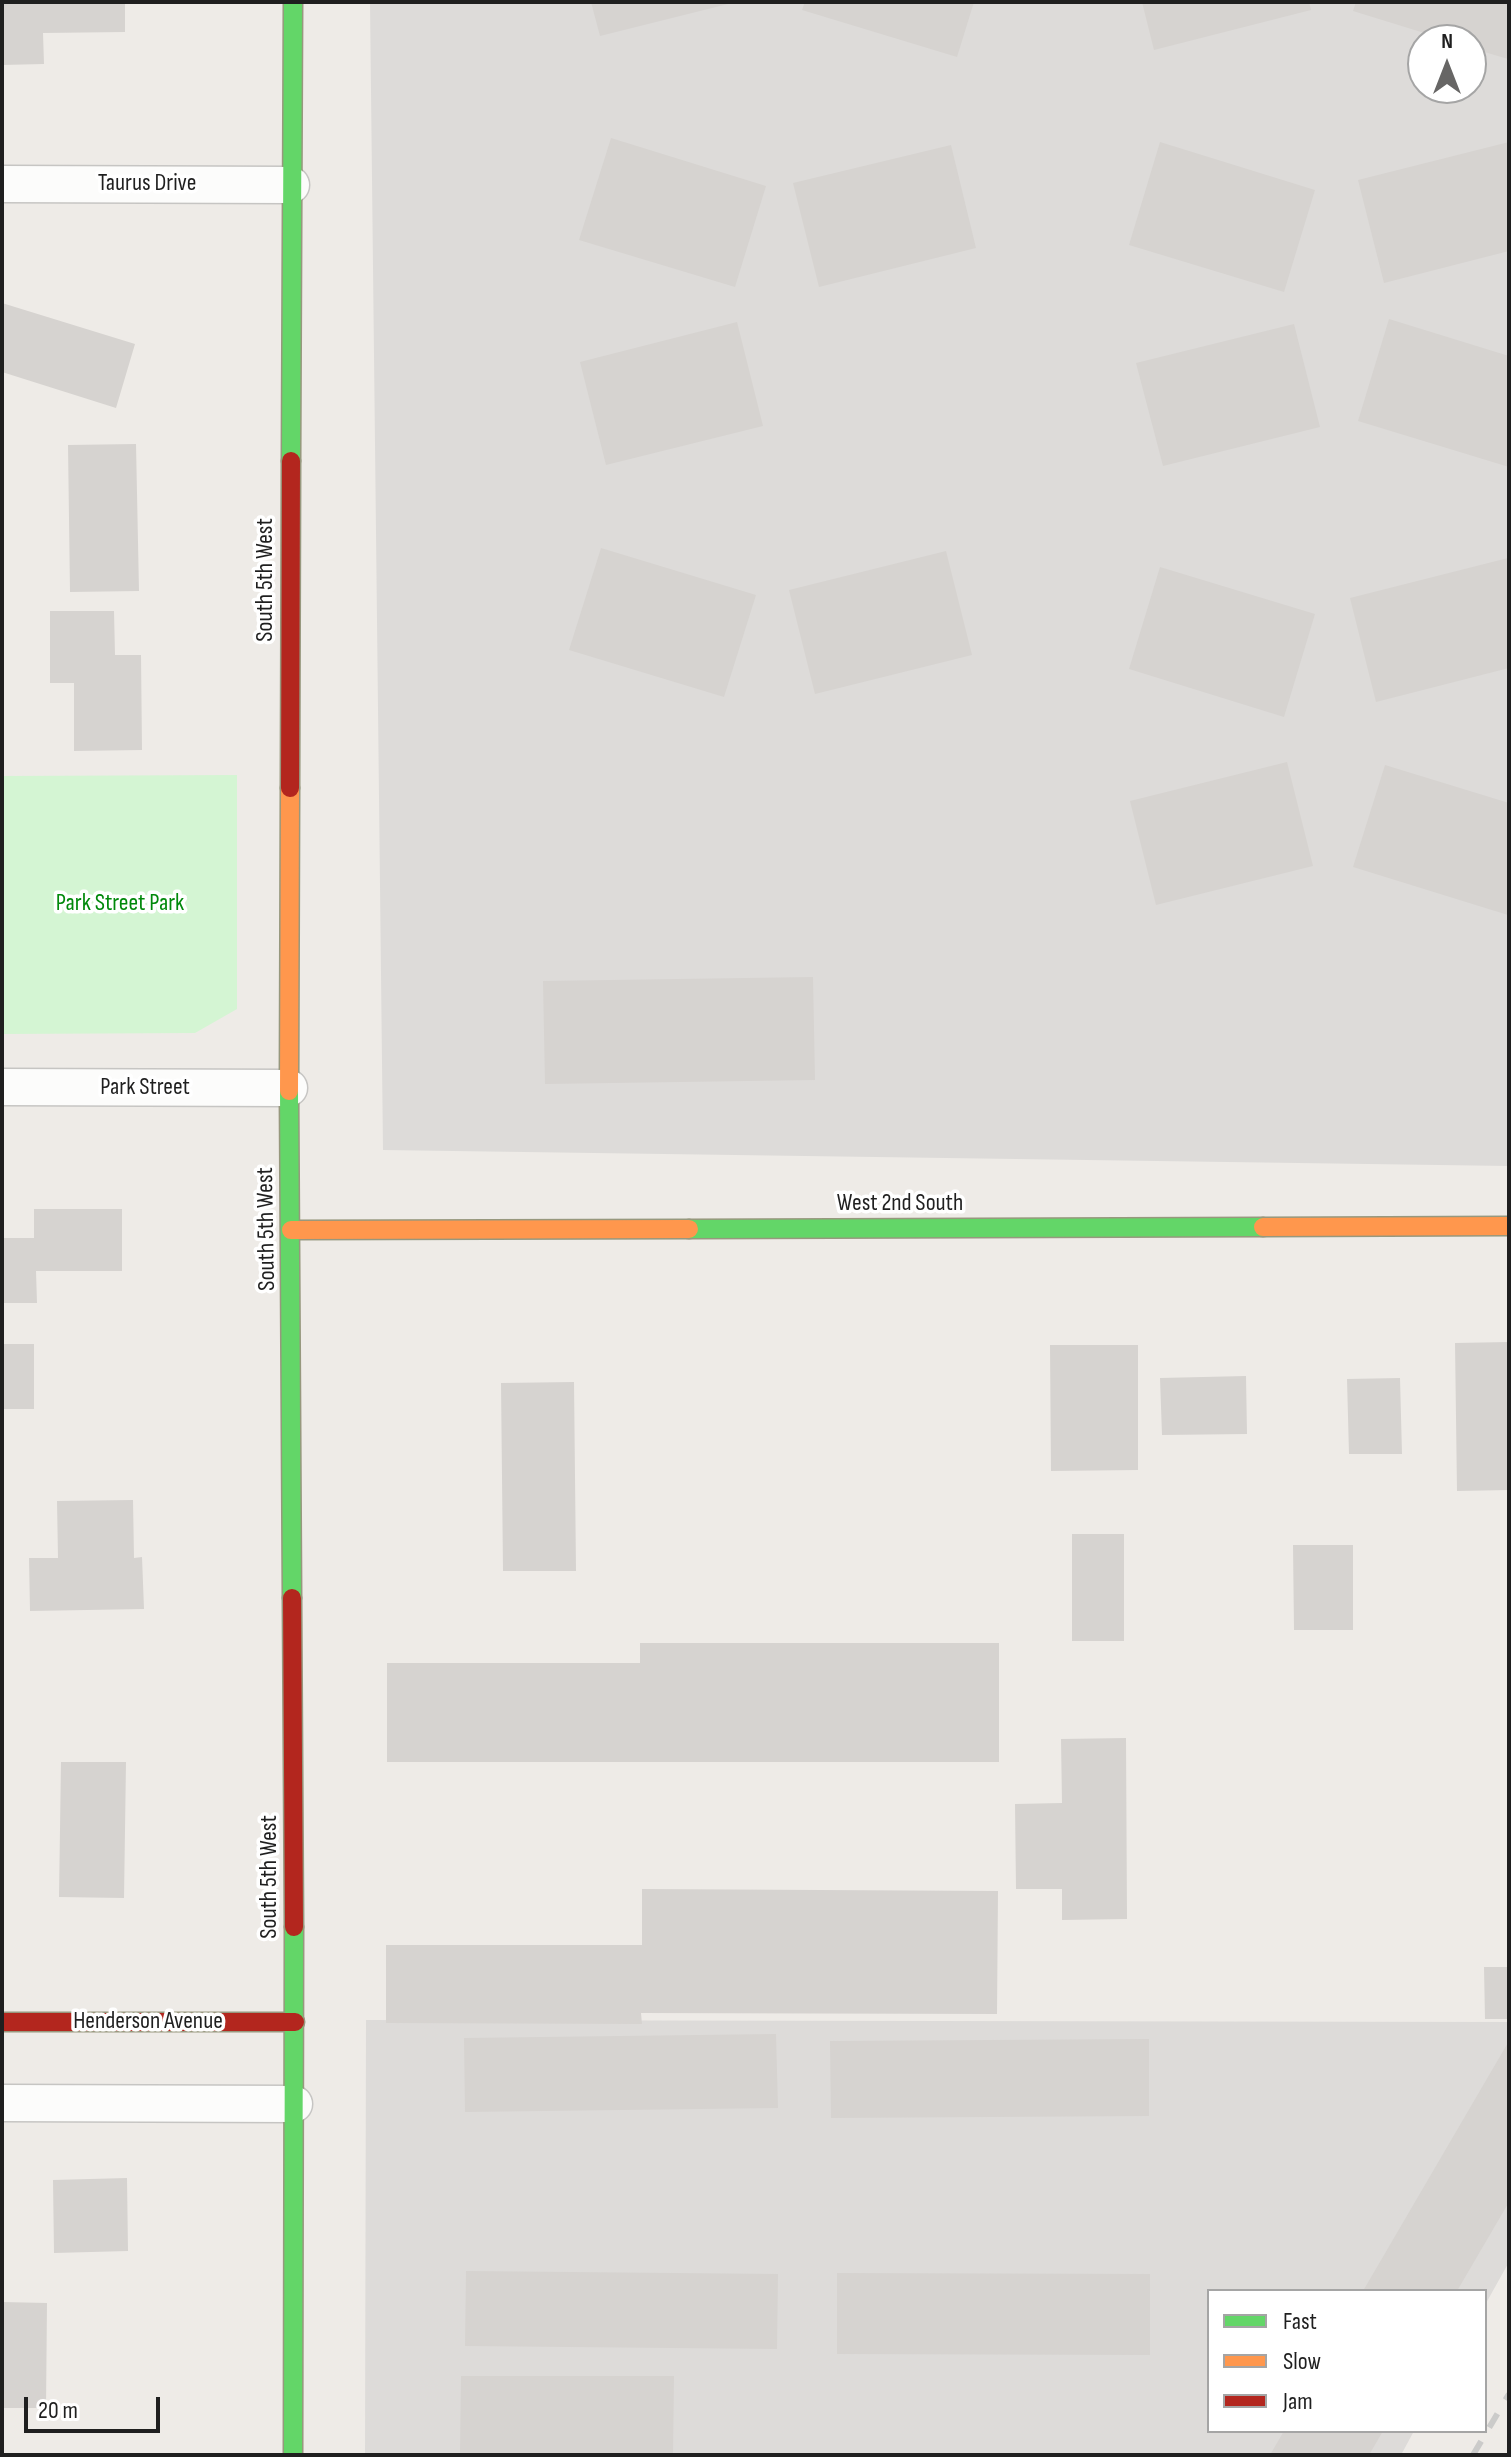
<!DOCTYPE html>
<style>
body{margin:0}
#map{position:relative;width:1511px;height:2457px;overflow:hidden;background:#eeebe7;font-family:"Sofia Sans Condensed",sans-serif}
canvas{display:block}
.frame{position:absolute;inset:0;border:4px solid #1f1f1f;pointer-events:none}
.legend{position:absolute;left:1207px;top:2289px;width:280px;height:144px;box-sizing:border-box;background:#fff;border:2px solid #a5a5a5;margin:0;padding:10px 14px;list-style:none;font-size:24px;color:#1f1f1f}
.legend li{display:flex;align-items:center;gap:16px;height:40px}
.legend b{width:40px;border:2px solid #a5a5a5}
.north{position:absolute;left:1407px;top:24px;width:80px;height:80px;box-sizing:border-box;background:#fff;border:2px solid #a5a5a5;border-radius:50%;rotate:0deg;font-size:22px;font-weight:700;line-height:32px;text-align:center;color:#1f1f1f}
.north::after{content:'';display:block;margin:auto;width:28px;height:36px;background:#676665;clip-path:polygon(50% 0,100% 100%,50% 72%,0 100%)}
.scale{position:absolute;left:24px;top:2397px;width:136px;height:36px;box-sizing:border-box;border:4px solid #1f1f1f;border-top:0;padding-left:10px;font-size:24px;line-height:28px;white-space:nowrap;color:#1f1f1f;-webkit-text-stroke:6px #fff;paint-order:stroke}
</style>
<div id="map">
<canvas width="1511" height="2457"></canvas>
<div class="frame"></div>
<ul class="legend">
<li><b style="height:10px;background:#63d668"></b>Fast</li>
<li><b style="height:10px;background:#ff974d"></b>Slow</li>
<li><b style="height:10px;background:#b3261e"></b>Jam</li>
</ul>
<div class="north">N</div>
<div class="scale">20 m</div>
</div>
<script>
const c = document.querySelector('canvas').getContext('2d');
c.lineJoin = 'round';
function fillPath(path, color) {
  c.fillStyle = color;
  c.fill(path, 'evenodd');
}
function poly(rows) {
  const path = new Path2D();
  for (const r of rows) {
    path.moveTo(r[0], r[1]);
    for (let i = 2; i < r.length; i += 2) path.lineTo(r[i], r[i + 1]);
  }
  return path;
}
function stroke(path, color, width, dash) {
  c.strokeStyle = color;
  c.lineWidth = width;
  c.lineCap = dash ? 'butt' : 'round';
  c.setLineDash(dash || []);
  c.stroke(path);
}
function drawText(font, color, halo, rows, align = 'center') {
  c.font = font + ' "Sofia Sans Condensed",sans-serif';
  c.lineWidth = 7;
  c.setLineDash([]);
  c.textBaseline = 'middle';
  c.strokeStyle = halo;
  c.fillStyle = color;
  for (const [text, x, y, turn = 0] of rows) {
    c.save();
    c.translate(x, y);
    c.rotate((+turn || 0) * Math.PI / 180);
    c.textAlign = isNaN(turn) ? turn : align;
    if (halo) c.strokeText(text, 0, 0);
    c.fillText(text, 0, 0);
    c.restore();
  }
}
fillPath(poly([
 [370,2,1509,2,1509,1166,383,1150],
 [1423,40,1471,40,1471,88,1423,88],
 [366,2020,1509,2022,1509,2262,1485,2305,1485,2291,1209,2291,1209,2431,1414,2431,1401,2455,365,2455]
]), '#dddbd9');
fillPath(poly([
 [237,775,237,1009,195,1033,2,1034,2,776]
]), '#d4f5d3');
fillPath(poly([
 [2,2,125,2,125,32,43,33,44,64,2,65],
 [591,2,732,2,732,3,600,36],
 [805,2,974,2,957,57,802,10],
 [1142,2,1309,2,1311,10,1154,50],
 [1356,2,1509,2,1508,59,1471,48,1471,40,1447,40,1353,11],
 [611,138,766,186,735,287,579,240],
 [1160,142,1315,190,1284,292,1129,245],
 [1509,142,1509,251,1384,283,1358,180],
 [951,145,976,248,819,287,793,183],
 [2,303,135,344,116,408,2,372],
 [1389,319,1509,356,1509,467,1358,421],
 [737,322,763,426,606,465,580,362],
 [1294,324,1320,427,1163,466,1136,363],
 [136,444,139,591,70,592,68,445],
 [601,548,756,595,724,697,569,650],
 [946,551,972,655,815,694,789,590],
 [1508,558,1509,668,1376,702,1350,598],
 [1160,567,1315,614,1284,717,1129,669],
 [50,611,114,611,115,655,141,655,142,750,74,751,74,683,50,683],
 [1287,762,1313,866,1156,905,1130,801],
 [1385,765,1509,803,1508,915,1353,867],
 [813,977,815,1080,545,1084,543,981],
 [34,1209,122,1209,122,1271,36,1271,37,1303,2,1303,2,1238,34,1238],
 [1509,1342,1509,1490,1457,1491,1455,1343],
 [2,1344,34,1344,34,1409,2,1409],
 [1050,1345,1138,1345,1138,1470,1051,1471],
 [1246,1376,1247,1434,1162,1435,1160,1378],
 [1400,1378,1402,1454,1349,1454,1347,1379],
 [574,1382,576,1571,503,1571,501,1383],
 [133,1500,134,1558,142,1557,144,1609,30,1611,29,1558,58,1558,57,1501],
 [1072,1534,1124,1534,1124,1641,1072,1641],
 [1293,1545,1353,1545,1353,1630,1294,1630],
 [640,1643,999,1643,999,1762,387,1762,387,1663,640,1663],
 [1126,1738,1127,1919,1062,1920,1062,1889,1016,1889,1015,1804,1062,1803,1061,1739],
 [61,1762,126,1762,124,1898,59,1897],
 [642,1889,998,1891,997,2014,641,2013,642,2024,386,2023,386,1945,642,1945],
 [1484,1967,1509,1967,1509,2019,1485,2019],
 [776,2034,778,2108,465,2112,464,2038],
 [1149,2039,1149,2116,831,2118,830,2041],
 [1509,2041,1509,2202,1457,2291,1363,2291],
 [127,2178,128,2251,54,2253,53,2180],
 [466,2271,778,2274,777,2349,465,2346],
 [837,2273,1150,2274,1150,2355,837,2354],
 [2,2302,47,2303,46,2408,2,2408],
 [461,2376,674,2376,673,2455,460,2455],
 [1284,2431,1383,2431,1369,2455,1270,2455]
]), '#d6d3d0');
const street = poly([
 [2,184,291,185],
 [2,1087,289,1088],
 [2,2103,294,2104]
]);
const fast = poly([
 [291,461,293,2],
 [289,1091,292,1598],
 [689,1229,1263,1227],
 [293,2455,294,1927]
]);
const slow = poly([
 [289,1091,290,788],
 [1263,1227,1509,1226],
 [291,1230,689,1229]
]);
const jam = poly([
 [290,788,291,461],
 [292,1598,294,1927],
 [2,2022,295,2022]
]);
stroke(street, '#c6c5c3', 39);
stroke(fast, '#97987e', 21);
stroke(slow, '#97987e', 21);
stroke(jam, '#97987e', 21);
stroke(street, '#fcfcfb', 36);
stroke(fast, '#63d668', 18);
stroke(slow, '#ff974d', 18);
stroke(jam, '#b3261e', 18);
stroke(poly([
 [1473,2455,1509,2394]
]), '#cbcbca', 6, [16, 16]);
drawText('24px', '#1f1f1f', '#fff', [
 ["Taurus Drive",147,184],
 ["South 5th West",266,580,-90],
 ["Park Street",145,1088],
 ["West 2nd South",900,1204],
 ["South 5th West",267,1229,-91],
 ["South 5th West",270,1877,-90],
 ["Henderson Avenue",148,2022]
]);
drawText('24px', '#01890b', '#fff', [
 ["Park Street Park",120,904]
]);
</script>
